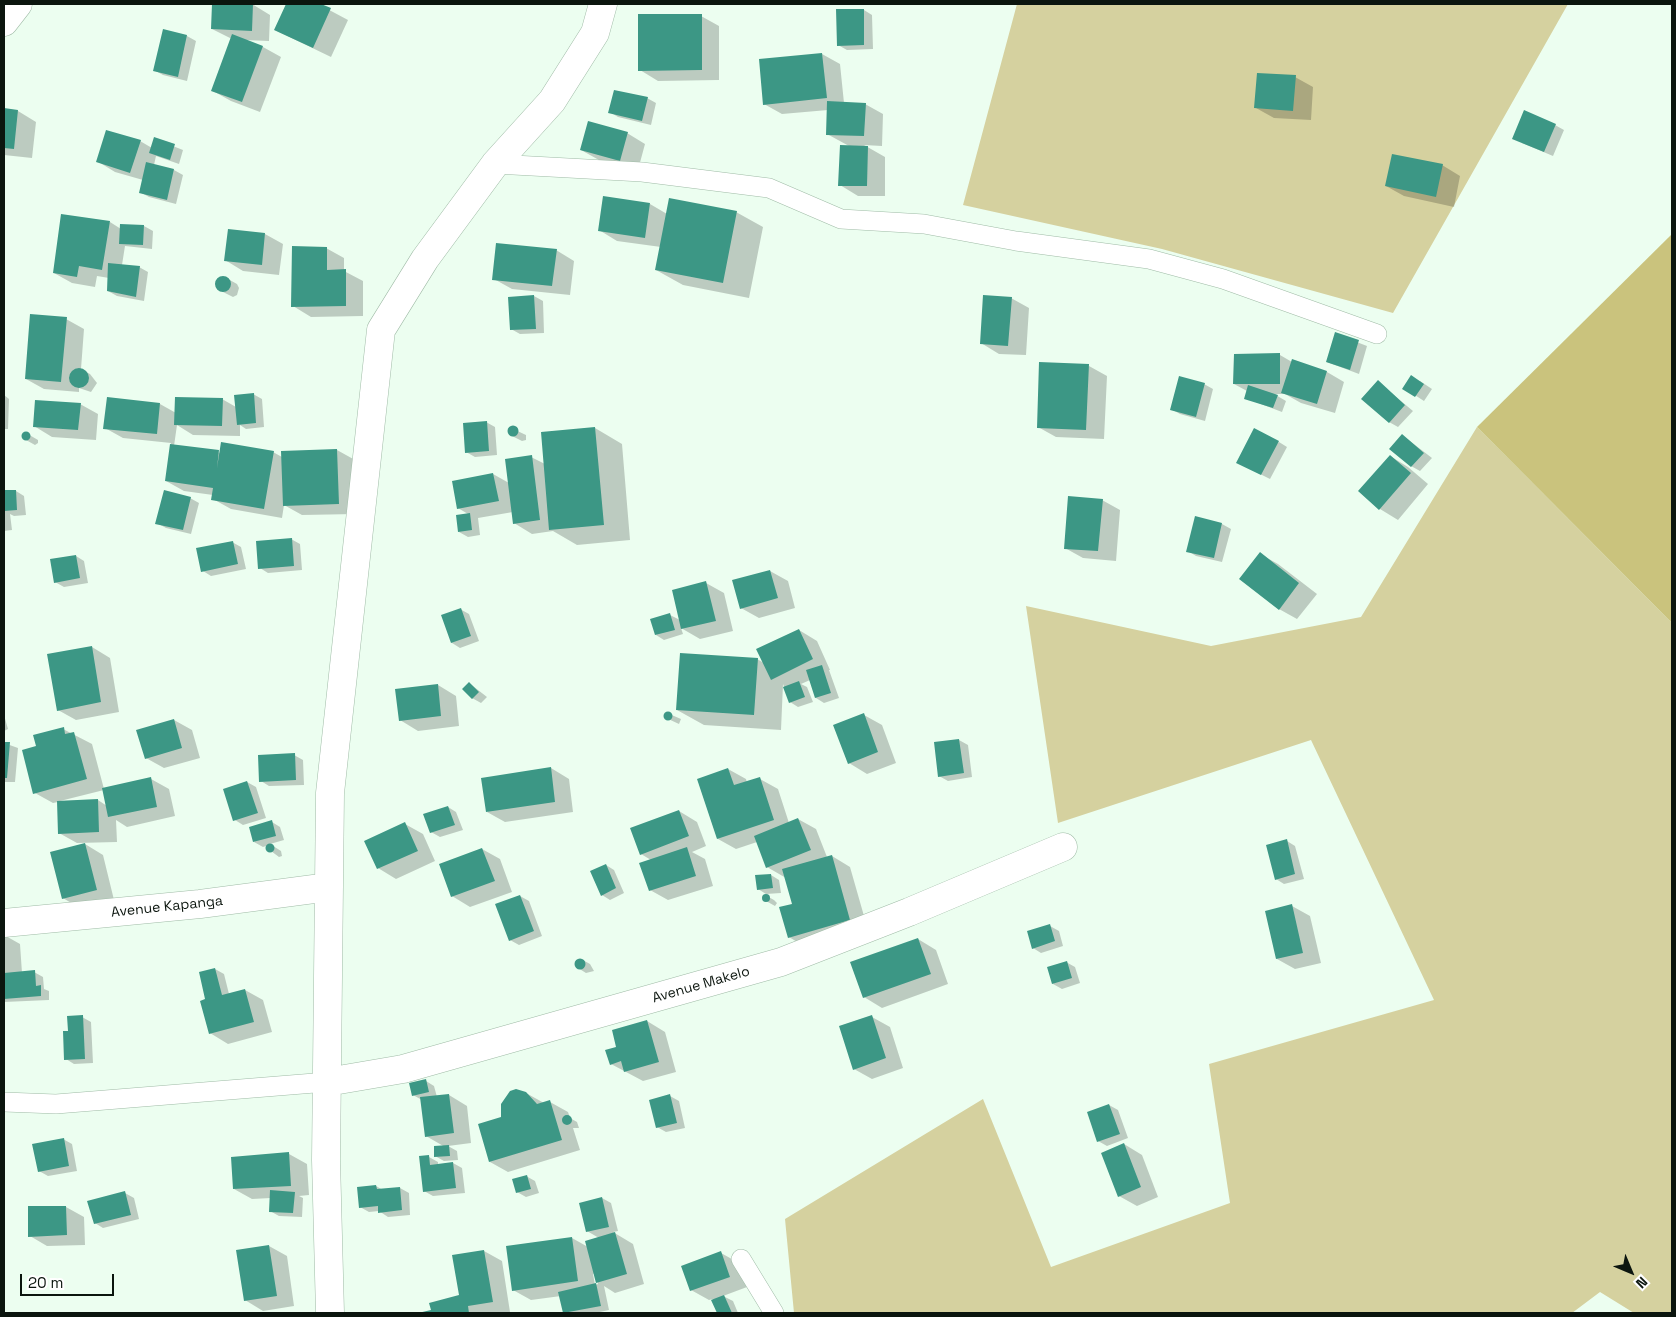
<!DOCTYPE html>
<style>
body{margin:0}
#map{position:relative;width:1676px;height:1317px;overflow:hidden;background:#ecfef0;font-family:"Space Grotesk",sans-serif}
canvas{display:block}
.frame{position:absolute;inset:0;border:5px solid #0b150e;pointer-events:none}
.north{position:absolute;left:1606px;top:1247px;width:50px;height:50px;-webkit-text-stroke:4px #fff;paint-order:stroke;rotate:135deg;font-size:14px;font-weight:700;line-height:20px;text-align:center;color:#0b150e}
.north::after{content:'';display:block;margin:auto;width:18px;height:22px;background:#0b150e;clip-path:polygon(50% 0,100% 100%,50% 72%,0 100%)}
.scale{position:absolute;left:20px;top:1274px;width:94px;height:22px;box-sizing:border-box;border:2px solid #0b150e;border-top:0;padding-left:6px;font-size:15px;line-height:18px;white-space:nowrap;color:#0b150e;-webkit-text-stroke:4px #fff;paint-order:stroke}
</style>
<div id="map">
<canvas width="1676" height="1317"></canvas>
<div class="frame"></div>
<div class="north">N</div>
<div class="scale">20 m</div>
</div>
<script>
const c = document.querySelector('canvas').getContext('2d');
c.lineJoin = 'round';
function fillPath(path, color) {
  c.fillStyle = color;
  c.fill(path, 'evenodd');
}
function poly(rows) {
  const path = new Path2D();
  for (const r of rows) {
    if (r.length === 3) {
      path.moveTo(r[0] + r[2], r[1]);
      path.arc(r[0], r[1], r[2], 0, 2 * Math.PI);
      continue;
    }
    path.moveTo(r[0], r[1]);
    for (let i = 2; i < r.length; i += 2) path.lineTo(r[i], r[i + 1]);
  }
  return path;
}
function stroke(path, color, width, dash) {
  c.strokeStyle = color;
  c.lineWidth = width;
  c.lineCap = dash ? 'butt' : 'round';
  c.setLineDash(dash || []);
  c.stroke(path);
}
function drawText(font, color, halo, rows, align = 'center') {
  c.font = font + ' "Space Grotesk",sans-serif';
  c.lineWidth = 4;
  c.setLineDash([]);
  c.textBaseline = 'middle';
  c.strokeStyle = halo;
  c.fillStyle = color;
  for (const [text, x, y, turn = 0] of rows) {
    c.save();
    c.translate(x, y);
    c.rotate((+turn || 0) * Math.PI / 180);
    c.textAlign = isNaN(turn) ? turn : align;
    if (halo) c.strokeText(text, 0, 0);
    c.fillText(text, 0, 0);
    c.restore();
  }
}
fillPath(poly([
 [1017,4,1568,4,1393,313,1162,249,963,205],
 [1477,427,1672,623,1672,1313,1634,1313,1600,1292,1572,1313,794,1313,785,1219,983,1099,1051,1267,1230,1203,1209,1064,1434,1000,1311,740,1058,823,1026,606,1211,646,1361,617]
]), '#d5d19f');
fillPath(poly([
 [1672,234,1672,623,1477,427]
]), '#cac37d');
fillPath(poly([
 [213,4,252,4,270,15,269,41,244,40,263,47,281,57,260,112,231,101,213,91,232,39,212,29],
 [287,4,318,4,348,20,331,57,275,30],
 [864,10,872,15,873,49,847,50,838,45],
 [701,16,719,26,719,80,658,81,640,70],
 [164,31,187,36,196,41,187,81,163,75,154,70],
 [822,54,840,64,844,103,865,104,883,114,882,146,864,145,885,157,885,196,858,196,840,185,849,146,827,134,828,110,782,114,764,104],
 [1295,77,1313,87,1311,120,1274,118,1256,108],
 [647,98,656,103,651,125,618,117,610,112],
 [4,110,18,111,36,122,32,158,4,155],
 [1555,125,1564,130,1553,156,1522,143],
 [627,133,645,144,638,170,599,160,581,150],
 [155,139,183,150,179,164,156,156,154,165,174,170,183,175,176,204,149,197,140,192,143,180,115,172,97,161,140,141,152,148],
 [1442,165,1460,176,1454,207,1404,196,1386,186],
 [650,204,667,214,736,212,763,227,749,298,683,285,656,270,661,247,617,241,599,230],
 [110,222,121,229,144,226,153,231,152,249,125,246,122,265,139,267,148,272,144,301,117,296,108,291,109,278,97,276,95,287,72,283,54,273],
 [229,230,265,234,283,244,279,275,243,271,225,260],
 [326,248,344,258,344,271,363,281,363,316,311,317,293,306],
 [556,250,574,261,570,295,512,289,494,279],
 [219,278,228,279,237,284,239,288,237,295,233,297,217,289,216,282],
 [534,296,543,301,544,333,520,334,511,329],
 [1011,298,1029,308,1026,355,999,354,981,343],
 [66,319,84,329,81,369,90,374,97,383,91,392,79,388,79,392,44,389,26,379],
 [1336,334,1367,346,1359,374,1327,362],
 [1280,355,1292,362,1327,372,1344,382,1335,413,1301,403,1285,394,1274,394,1286,401,1282,412,1245,398,1247,391,1234,384],
 [1089,366,1107,376,1104,439,1056,437,1038,427],
 [1420,381,1432,389,1424,401,1404,388],
 [1378,382,1413,411,1398,427,1389,422],
 [1204,384,1213,389,1205,421,1180,414,1171,409],
 [253,394,262,399,264,427,246,429,240,425,240,436,193,435,177,425,174,446,221,453,273,452,282,457,282,452,337,450,355,460,356,514,302,515,284,505,282,518,231,509,213,499,213,495,184,491,166,481,171,443,123,438,105,428,160,404,176,413,222,399,236,407],
 [4,395,9,399,8,429,4,429],
 [80,404,98,414,96,440,52,437,34,426],
 [486,422,495,427,497,455,475,457,466,452],
 [511,428,526,435,526,440,522,441,510,435],
 [595,428,622,444,630,540,577,545,553,531,532,534,514,523,513,512,478,518,480,535,468,537,459,532,468,514,458,508,493,474,509,483,531,457,545,464],
 [26,433,38,440,38,443,35,445,26,440,23,437],
 [1402,435,1432,458,1420,471,1411,466],
 [1279,442,1287,447,1270,479,1246,467],
 [1390,456,1408,467,1428,484,1398,520,1380,509,1360,491],
 [4,491,16,491,24,496,26,515,14,516,10,514,12,530,4,531],
 [190,498,199,503,191,534,166,528,157,523],
 [1102,500,1120,510,1116,561,1083,558,1065,548],
 [1196,518,1222,524,1231,529,1222,562,1196,556,1188,551],
 [291,539,300,544,302,570,268,573,260,568],
 [232,542,241,547,246,569,211,576,203,571],
 [1260,554,1278,564,1317,594,1297,619,1279,609],
 [76,556,84,561,88,583,64,587,55,582],
 [770,571,788,581,795,608,759,618,741,608],
 [706,583,724,593,733,631,700,639,681,628,683,634,664,640,656,635,670,615,680,620],
 [460,609,469,614,479,641,460,648,452,643],
 [799,630,817,641,830,670,829,670,839,698,824,703,816,698,810,680,801,684,807,687,813,702,798,707,790,702,783,684,781,730,704,725,677,710,757,659,764,663],
 [92,647,110,658,119,712,76,720,58,710],
 [469,683,487,697,481,703,472,698],
 [438,685,456,696,459,726,418,731,400,720],
 [667,713,681,719,679,724,666,718],
 [4,715,8,729,4,731],
 [864,715,882,725,896,763,867,774,849,763],
 [174,720,192,730,200,758,164,768,146,758],
 [63,729,92,744,104,789,151,779,169,789,175,816,127,827,116,820,117,842,77,843,59,833,58,802,53,803,35,793,37,747],
 [104,790,107,806,98,800,60,801],
 [959,740,968,745,972,777,948,781,939,776],
 [4,743,18,748,15,782,4,782],
 [294,755,303,760,304,785,269,786,261,781],
 [551,768,569,779,573,812,505,822,487,812],
 [728,769,746,779,747,783,760,779,778,789,789,823,798,819,816,829,827,857,832,856,850,867,868,930,807,948,789,937,793,905,786,878,767,867,757,842,736,849,718,839],
 [247,782,256,787,266,818,243,825,235,820],
 [448,807,456,812,463,830,440,837,431,832],
 [679,811,697,822,706,846,692,852,705,859,713,886,668,900,650,890,651,860,641,854],
 [272,822,280,827,284,840,270,844,281,851,282,856,279,857,267,848,269,845,263,847,254,842],
 [405,824,423,834,435,861,396,879,378,868],
 [1287,841,1295,846,1304,879,1284,884,1276,879],
 [85,844,103,855,114,900,81,909,63,898],
 [482,849,500,859,512,892,470,907,452,896],
 [606,865,614,870,624,893,610,900,602,895],
 [771,875,779,880,781,893,766,894,758,889],
 [765,895,774,900,777,903,775,906,766,901,763,898],
 [520,896,529,901,542,936,519,945,510,940],
 [1292,906,1310,916,1321,963,1295,969,1277,959],
 [1050,926,1059,931,1063,946,1041,953,1033,948],
 [4,935,20,944,22,973,34,972,43,977,44,989,49,991,49,1000,4,1002],
 [918,939,936,950,948,984,882,1008,864,997],
 [581,959,590,964,594,971,586,973,578,968,576,964],
 [1066,962,1075,967,1080,983,1062,989,1053,984],
 [215,969,224,974,229,994,245,990,263,1000,272,1032,228,1044,210,1033,209,1000],
 [82,1017,91,1022,93,1063,74,1064,66,1059,69,1032],
 [872,1017,890,1027,903,1068,872,1079,854,1069],
 [647,1021,665,1032,676,1072,643,1081,611,1064,618,1048],
 [426,1081,434,1086,437,1097,449,1095,467,1106,471,1143,448,1146,457,1151,458,1160,444,1161,435,1156,445,1147,426,1136,422,1100,413,1095],
 [526,1093,544,1103,550,1102,568,1112,570,1118,577,1122,579,1128,573,1128,580,1150,508,1172,490,1162,503,1118],
 [670,1096,679,1101,685,1128,666,1132,657,1127],
 [1109,1105,1118,1110,1128,1138,1107,1146,1098,1141],
 [63,1139,72,1144,77,1171,48,1176,39,1171],
 [1124,1144,1142,1155,1158,1197,1137,1206,1119,1196],
 [289,1154,307,1164,309,1195,299,1196,303,1198,302,1217,279,1216,270,1211,271,1198,252,1199,234,1189],
 [429,1157,438,1162,438,1165,453,1163,462,1168,465,1193,433,1196,424,1191],
 [526,1176,535,1181,539,1193,526,1197,517,1192],
 [376,1186,383,1190,400,1188,409,1193,410,1215,388,1217,379,1211,369,1212,360,1207],
 [125,1193,134,1198,139,1219,103,1228,95,1223],
 [602,1198,611,1203,618,1231,613,1232,633,1244,644,1284,615,1293,604,1286,609,1310,595,1313,565,1313,561,1296,531,1300,513,1290,572,1238,588,1247,599,1238,587,1231],
 [595,1273,598,1284,595,1285,593,1274],
 [66,1207,84,1217,85,1245,47,1246,30,1236],
 [269,1246,287,1256,294,1306,263,1311,245,1300],
 [484,1251,502,1261,510,1312,422,1313,432,1311,460,1296],
 [721,1253,739,1263,747,1287,723,1296,733,1301,738,1313,718,1313,713,1299,709,1300,691,1290]
]), '#0003');
fillPath(poly([
 [212,4,253,4,252,31,211,29],
 [286,4,321,4,331,8,313,48,274,30],
 [836,9,864,9,864,45,837,46],
 [638,14,702,14,702,70,638,71],
 [163,29,187,35,178,77,153,71],
 [232,34,263,46,242,102,211,91],
 [822,53,827,98,763,105,759,59],
 [1257,73,1296,75,1293,111,1254,108],
 [614,90,648,97,642,121,608,113],
 [827,101,866,103,864,136,826,135],
 [4,108,18,110,14,149,4,148],
 [1524,110,1556,124,1544,152,1512,139],
 [588,121,628,132,620,161,580,150],
 [106,130,141,140,130,173,96,162],
 [154,137,175,144,170,160,149,153],
 [840,145,868,146,867,186,838,186],
 [1392,154,1443,164,1436,197,1385,186],
 [146,162,174,169,167,200,139,193],
 [603,196,650,203,645,238,598,231],
 [669,198,737,211,723,283,655,270],
 [61,214,110,221,102,270,79,266,77,277,53,273],
 [120,224,144,225,143,245,119,244],
 [228,229,265,233,262,265,224,261],
 [496,243,557,249,552,286,492,280],
 [292,246,327,247,327,270,346,269,346,306,291,307],
 [108,263,140,266,136,297,107,291],
 [223,284,8],
 [534,295,536,329,510,330,508,297],
 [983,295,1012,297,1008,346,980,344],
 [30,314,67,317,61,382,25,379],
 [1335,332,1359,340,1350,370,1326,362],
 [1280,353,1280,384,1233,384,1234,354],
 [1292,359,1327,371,1317,404,1281,393],
 [1039,362,1089,364,1086,430,1037,428],
 [79,378,10],
 [1411,375,1424,384,1415,397,1402,389],
 [1179,376,1205,383,1196,417,1170,410],
 [1378,380,1405,405,1389,423,1361,399],
 [1248,385,1278,395,1273,408,1244,399],
 [254,393,256,423,237,425,234,395],
 [107,397,160,403,157,434,103,429],
 [175,397,223,398,222,426,174,425],
 [35,400,81,403,78,430,33,427],
 [487,421,489,451,465,453,463,423],
 [513,431,5.5],
 [595,427,604,525,549,530,541,432],
 [1254,428,1279,441,1261,475,1236,463],
 [26,436,4.5],
 [1402,434,1424,453,1411,467,1389,449],
 [221,442,274,451,264,509,211,500,213,488,165,481,170,444,219,450,217,468],
 [337,449,339,504,283,506,281,451],
 [532,455,540,520,513,524,505,459],
 [1390,455,1411,473,1379,510,1358,491],
 [493,473,499,501,457,509,452,481],
 [4,490,16,490,17,510,4,511],
 [164,490,191,497,183,530,155,524],
 [1068,496,1103,499,1098,551,1064,549],
 [470,513,472,530,458,532,456,515],
 [1195,516,1222,523,1214,558,1186,552],
 [292,538,294,566,258,569,256,541],
 [233,541,238,564,201,572,196,548],
 [1260,552,1299,583,1279,610,1239,579],
 [76,555,80,578,54,583,50,559],
 [770,570,778,598,740,609,732,580],
 [706,581,716,621,681,629,672,590],
 [461,608,471,636,451,643,441,615],
 [670,613,675,630,655,635,650,619],
 [799,629,813,659,771,680,756,649],
 [92,646,101,702,57,711,47,654],
 [680,653,758,658,754,715,676,710],
 [822,665,831,693,815,698,806,670],
 [799,681,805,697,789,703,783,687],
 [469,682,479,692,472,699,462,689],
 [438,684,441,716,399,721,395,689],
 [668,716,4.5],
 [864,713,878,752,848,764,833,725],
 [174,719,182,748,145,759,136,730],
 [64,727,65,734,74,732,87,779,33,794,22,750,36,746,33,735],
 [959,739,964,773,938,777,934,742],
 [4,742,10,742,7,778,4,778],
 [295,753,296,780,259,782,258,755],
 [551,767,555,802,486,812,481,778],
 [728,768,734,785,760,777,774,820,717,839,697,779],
 [151,777,157,807,108,817,102,788],
 [247,781,258,813,233,821,223,789],
 [98,799,99,832,58,834,57,801],
 [448,806,455,825,430,833,423,814],
 [679,810,689,836,640,855,630,828],
 [798,818,811,850,766,868,754,836],
 [272,820,276,836,253,842,249,827],
 [405,822,418,851,377,869,364,841],
 [1287,839,1295,874,1275,880,1266,845],
 [85,843,97,890,62,899,50,852],
 [270,848,4.5],
 [687,847,696,876,649,891,639,863],
 [482,848,495,881,451,897,439,864],
 [832,855,850,920,788,938,779,907,792,904,782,869],
 [606,864,616,888,601,896,590,871],
 [771,874,773,888,757,890,755,875],
 [766,898,4],
 [520,895,534,931,509,941,495,904],
 [1292,904,1303,953,1276,959,1265,911],
 [1050,924,1055,941,1032,949,1027,931],
 [918,938,931,974,863,998,850,962],
 [580,964,5.5],
 [1067,961,1072,978,1052,984,1047,967],
 [215,968,222,995,245,989,254,1022,209,1034,200,1001,205,999,199,972],
 [35,970,36,986,41,985,41,996,4,999,4,973],
 [83,1015,85,1059,64,1060,63,1031,68,1031,67,1016],
 [872,1015,886,1058,853,1070,839,1026],
 [647,1020,659,1062,624,1072,621,1061,610,1065,605,1050,616,1047,612,1030],
 [426,1079,429,1092,412,1096,409,1083],
 [516,1089,526,1092,537,1104,550,1100,562,1140,489,1162,478,1124,501,1117,501,1104,510,1091],
 [449,1094,454,1133,425,1137,420,1097],
 [670,1094,677,1123,656,1128,649,1100],
 [1109,1104,1120,1134,1097,1142,1087,1112],
 [567,1120,5],
 [64,1138,69,1166,38,1172,32,1144],
 [1124,1143,1141,1187,1118,1197,1101,1153],
 [449,1145,450,1156,434,1157,434,1146],
 [289,1152,291,1186,233,1189,231,1157],
 [429,1155,430,1165,453,1162,456,1188,423,1192,419,1156],
 [527,1175,531,1189,516,1193,512,1179],
 [376,1185,377,1189,400,1187,402,1210,378,1213,378,1206,359,1208,357,1187],
 [270,1190,295,1192,293,1213,269,1212],
 [125,1191,131,1215,94,1224,87,1201],
 [602,1197,609,1227,586,1232,579,1203],
 [28,1206,66,1206,67,1235,28,1237],
 [615,1232,627,1274,596,1283,601,1306,563,1313,558,1292,596,1283,585,1241],
 [572,1237,578,1281,512,1291,506,1246],
 [269,1245,277,1296,244,1301,236,1250],
 [484,1250,493,1302,468,1306,469,1313,418,1313,431,1310,429,1303,459,1295,452,1255],
 [721,1251,730,1277,690,1291,681,1266],
 [724,1295,732,1313,717,1313,711,1300]
]), '#3c9785');
const service = poly([
 [495,164,642,172,769,188,841,219,924,224,1016,241,1149,259,1223,279,1377,334],
 [4,1102,56,1104,327,1082],
 [741,1259,774,1313]
]);
const minor = poly([
 [4,22,18,4],
 [4,923,200,904,329,887],
 [327,1082,403,1069,781,962,909,912,1063,847],
 [330,1313,326,1160,330,793,381,330,425,259,495,164,552,101,595,33,603,4]
]);
stroke(service, '#9fbba6', 20);
stroke(minor, '#9fbba6', 29);
stroke(service, '#fff', 19);
stroke(minor, '#fff', 28);
drawText('14px', '#0b150e', '#fff', [
 ["Avenue Kapanga",167,907,-6],
 ["Avenue Makelo",701,985,-16]
]);
</script>
